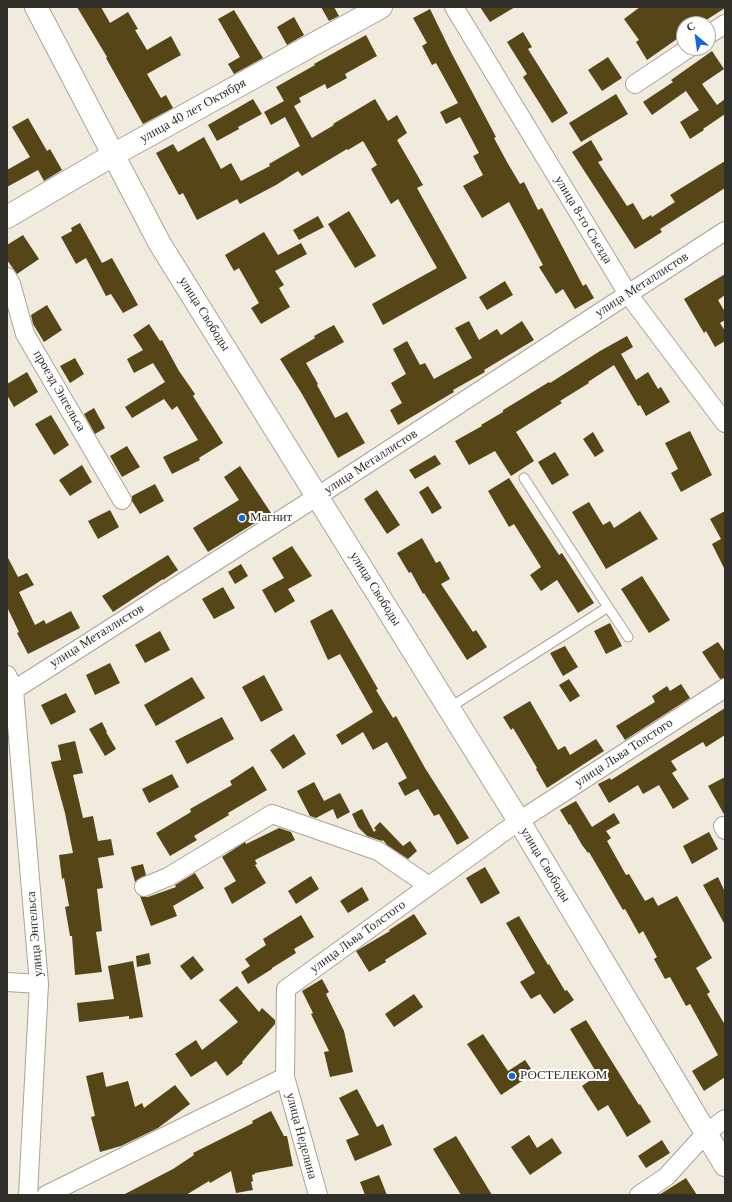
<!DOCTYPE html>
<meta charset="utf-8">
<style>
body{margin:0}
#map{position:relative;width:732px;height:1202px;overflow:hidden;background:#f0ebdd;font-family:Georgia,serif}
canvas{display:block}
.frame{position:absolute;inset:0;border:8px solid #312f29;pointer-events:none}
.north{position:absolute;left:676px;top:16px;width:40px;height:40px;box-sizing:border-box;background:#fff;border:1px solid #adaca9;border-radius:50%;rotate:331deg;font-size:11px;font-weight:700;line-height:16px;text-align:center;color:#312f29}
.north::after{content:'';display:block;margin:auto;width:14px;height:18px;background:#136ad4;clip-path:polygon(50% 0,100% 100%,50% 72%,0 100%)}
</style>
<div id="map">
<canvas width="732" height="1202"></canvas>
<div class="frame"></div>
<div class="north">С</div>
</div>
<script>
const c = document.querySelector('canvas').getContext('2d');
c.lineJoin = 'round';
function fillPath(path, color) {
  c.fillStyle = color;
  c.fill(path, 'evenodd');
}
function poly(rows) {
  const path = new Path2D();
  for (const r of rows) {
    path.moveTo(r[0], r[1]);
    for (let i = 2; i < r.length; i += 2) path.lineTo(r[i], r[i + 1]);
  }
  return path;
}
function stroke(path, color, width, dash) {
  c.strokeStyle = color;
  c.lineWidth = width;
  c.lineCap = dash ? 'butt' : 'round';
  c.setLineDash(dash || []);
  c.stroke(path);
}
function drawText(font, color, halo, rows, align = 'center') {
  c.font = font + ' Georgia,serif';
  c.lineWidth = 4;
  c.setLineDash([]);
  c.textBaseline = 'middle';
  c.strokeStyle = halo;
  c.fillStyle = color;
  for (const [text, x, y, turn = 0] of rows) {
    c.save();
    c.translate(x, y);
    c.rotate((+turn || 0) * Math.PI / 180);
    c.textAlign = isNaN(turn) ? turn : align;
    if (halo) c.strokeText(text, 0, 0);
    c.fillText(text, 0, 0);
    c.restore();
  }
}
fillPath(poly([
 [77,7,101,7,110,23,128,12,138,29,135,30,147,50,171,36,181,55,147,74,161,98,166,95,173,108,143,124,106,58,107,57],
 [321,7,334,7,339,16,329,21],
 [480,7,515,7,490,22],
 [640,7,725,7,725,8,700,24,684,24,684,34,647,60,636,42,639,40,624,19],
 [430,9,452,54,496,137,494,138,507,162,520,184,524,182,538,210,542,208,583,286,586,284,594,298,575,309,563,289,556,294,539,267,543,265,509,202,482,218,463,186,483,175,473,156,479,153,460,117,446,124,440,112,458,103,436,63,432,65,422,46,427,43,413,18],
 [234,10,263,58,234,74,228,64,240,57,218,19],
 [294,17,304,35,287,45,277,27],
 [523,32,532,47,528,49,568,113,552,123,523,77,527,74,507,42],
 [366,35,377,56,345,74,347,78,327,89,325,84,299,98,301,102,294,106,312,138,334,125,333,124,375,99,388,121,397,115,407,133,397,140,423,185,417,188,467,278,383,325,372,304,437,268,398,199,391,204,371,169,377,165,363,141,348,150,347,149,302,176,298,171,276,185,240,204,237,199,197,220,183,193,179,195,156,153,173,144,178,152,204,137,221,169,231,163,241,181,270,166,269,164,300,146,285,117,271,125,264,112,284,101,276,87,315,65,314,64],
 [712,51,724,69,702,84,717,105,725,99,725,114,703,129,704,130,690,139,680,122,699,110,686,91,652,115,643,102,673,82,671,80],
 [608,57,622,78,602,91,588,70],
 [616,94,628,114,581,142,569,123],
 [253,99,262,114,238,127,239,129,217,141,208,125],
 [28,118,47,151,50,149,62,170,44,181,38,170,7,187,7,170,30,157,12,127],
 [591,140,603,160,598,162,627,206,633,203,643,220,651,215,652,217,675,202,670,195,725,161,725,188,660,229,662,232,635,249,572,152],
 [349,211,376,256,355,268,328,224],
 [318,216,324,227,299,240,293,230],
 [80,223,102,263,112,258,138,305,123,313,111,294,106,296,86,258,76,264,61,237,72,231,71,228],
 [264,232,278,255,301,243,307,254,275,271,284,285,279,288,290,307,261,324,251,308,259,303,239,268,234,271,225,255],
 [23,235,39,259,17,274,7,260,7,245],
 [725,274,725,295,718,300,725,312,725,320,720,323,725,331,725,341,715,347,706,331,704,333,684,299],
 [505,281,513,295,487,310,479,297],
 [47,305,62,330,44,342,33,324,31,315],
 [469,321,479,340,497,329,501,335,522,321,534,340,484,370,485,372,453,390,454,392,398,425,390,410,402,403,391,383,406,374,393,349,407,341,420,365,425,363,434,379,472,358,455,328],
 [149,324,160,341,162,340,179,371,195,394,193,396,223,443,199,458,200,460,172,474,163,457,198,440,177,406,172,410,164,399,132,418,125,407,165,382,153,363,134,373,127,359,143,350,133,335],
 [334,325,344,342,306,363,318,384,317,385,335,418,347,412,365,443,338,458,302,394,280,359,315,338,314,336],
 [627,336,633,347,621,354,636,380,648,372,658,389,661,387,670,402,646,416,640,405,638,406,614,365,588,382,589,383,560,401,562,403,516,432,534,461,511,476,495,451,469,465,455,441,482,426,481,425,503,412,503,410,518,401,549,382,550,383,600,351],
 [75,358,84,374,70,383,60,366],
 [27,372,38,392,14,407,7,395,7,384],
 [94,408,105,428,95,434,84,414],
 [51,415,69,445,54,455,35,424],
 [690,431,712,475,681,492,671,473,678,469,665,443],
 [593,432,604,451,595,457,583,439],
 [127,446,140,467,122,477,110,456],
 [555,452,569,475,552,485,538,462],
 [435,455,441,464,415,479,409,470],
 [82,465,92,482,70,496,59,480],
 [240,466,271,513,208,552,193,528,239,500,224,477],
 [509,478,559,555,562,553,594,603,578,613,557,580,541,591,530,575,541,567,514,524,509,527,488,491],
 [155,484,164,501,140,514,132,501,132,496],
 [428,486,442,508,432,514,419,492],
 [377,490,400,525,387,534,364,499],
 [589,502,603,525,610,521,614,528,640,511,658,539,606,569,572,512],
 [110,510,119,527,98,539,88,521],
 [725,511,725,570,712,544,721,539,710,519],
 [422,538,436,563,440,561,450,579,441,584,473,632,476,630,487,647,467,660,424,593,423,594,411,572,409,573,397,553],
 [292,546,312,576,288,589,295,601,275,613,262,590,284,578,272,558],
 [168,555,178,570,163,580,163,579,113,612,102,596],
 [7,556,18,577,27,573,34,585,19,592,35,625,44,620,46,624,71,611,80,628,28,654,17,633,19,632,7,607],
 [241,564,248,576,235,584,228,572],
 [642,576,670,620,649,633,621,589],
 [223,587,235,608,214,619,202,599],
 [332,609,378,689,376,690,393,718,396,716,425,768,453,812,469,838,457,845,439,814,434,816,418,789,405,796,398,783,407,778,387,742,373,750,363,732,342,745,336,735,373,712,340,654,328,660,310,621],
 [610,623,622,646,606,654,594,631],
 [160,631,170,650,145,663,135,645],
 [718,642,725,652,725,678,720,679,702,652],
 [565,646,578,667,563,676,550,653],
 [110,663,120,683,95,695,86,675],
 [264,675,283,710,261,722,242,687],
 [192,677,205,698,156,726,144,705],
 [569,679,580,696,570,702,559,685],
 [681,684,690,698,625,740,616,726,655,702,652,696,667,686,670,691],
 [66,693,76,712,51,725,41,705],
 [530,701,558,750,565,746,570,755,596,739,604,751,547,788,536,769,537,768,513,728,511,730,503,717],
 [725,708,725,735,706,747,703,742,671,761,677,770,672,773,689,799,673,809,659,785,643,794,638,785,609,803,598,784,610,778,611,780],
 [222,717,234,739,187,764,175,741],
 [102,722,107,732,106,732,116,749,105,756,89,729],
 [294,734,306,754,283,769,270,750],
 [75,741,83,773,73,775,83,818,93,816,98,841,111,839,114,855,98,858,103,888,97,889,102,931,96,932,102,972,75,975,72,936,70,936,65,907,69,906,64,878,62,879,59,855,73,853,65,813,51,762,61,760,58,745],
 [253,766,267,790,228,813,229,815,194,836,197,840,170,856,156,833,191,812,190,809,232,785,230,781],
 [172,774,179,787,149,803,142,789],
 [725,777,725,816,708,786],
 [314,782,324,801,340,793,350,812,337,819,333,809,316,818,310,816,297,791],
 [576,801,592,827,614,813,620,823,606,831,611,838,607,841,626,875,629,874,645,901,653,897,658,906,677,896,712,958,696,968,710,992,707,994,725,1025,725,1077,704,1091,692,1071,718,1055,690,1004,686,1006,670,977,665,979,654,959,657,957,643,931,639,934,625,909,623,910,589,852,588,853,582,845,570,824,569,825,560,810],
 [362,809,374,832,376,830,374,828,380,822,403,846,410,841,417,851,408,859,387,845,383,840,382,841,367,836,358,827,352,814],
 [279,828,291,832,295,840,255,860,257,864,255,865,266,883,232,904,224,888,236,881,222,857,245,842,246,844],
 [709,832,718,849,692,864,683,846],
 [143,864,146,875,140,878,135,882,131,867],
 [485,867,500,893,481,904,466,878],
 [195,873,204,888,173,906,177,916,151,926,140,896,148,897,176,887,175,885],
 [311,876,319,889,296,904,288,891],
 [718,877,725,892,725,925,703,885],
 [362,887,369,900,348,913,340,901],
 [414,914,427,934,385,960,386,962,369,972,356,951,390,931,389,930],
 [301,915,314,937,294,949,296,953,272,968,272,969,248,984,241,972,250,966,245,959,266,945,263,939],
 [519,916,548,965,549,964,565,991,567,990,574,1000,554,1014,540,994,531,999,520,982,535,973,506,923],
 [149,953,151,964,137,967,136,956],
 [193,956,204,970,191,980,180,966],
 [133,961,143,1017,129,1019,129,1016,79,1022,77,1003,114,999,108,966],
 [322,979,329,992,326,994,344,1031,353,1072,330,1077,324,1052,329,1051,311,1014,313,1013,302,991],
 [237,986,259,1012,262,1008,275,1020,275,1024,242,1062,243,1063,227,1076,216,1061,191,1077,175,1054,196,1040,202,1050,238,1022,219,1000],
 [414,994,423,1007,394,1027,385,1014],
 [586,1020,639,1105,640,1104,651,1122,627,1137,608,1105,598,1111,582,1086,598,1075,570,1029],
 [483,1034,508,1071,525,1060,534,1073,501,1095,467,1044],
 [103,1072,106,1087,128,1081,135,1107,142,1103,144,1108,175,1085,190,1104,158,1128,121,1146,100,1152,91,1117,95,1116,86,1076],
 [357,1089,377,1127,383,1124,392,1145,355,1161,346,1140,359,1135,339,1098],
 [271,1111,284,1136,287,1136,293,1166,255,1173,255,1174,252,1175,253,1181,251,1182,253,1190,236,1193,231,1171,210,1183,209,1181,186,1195,123,1195,173,1169,194,1155,193,1153,253,1123,252,1121],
 [529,1135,537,1148,552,1138,562,1153,530,1175,511,1147],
 [456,1136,492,1195,461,1195,433,1149],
 [662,1140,670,1153,646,1168,638,1156],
 [379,1175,387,1195,365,1195,360,1182],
 [686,1178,697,1195,659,1195]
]), '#554517');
const lane = poly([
 [524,478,608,607],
 [449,708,608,607,628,637]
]);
const street = poly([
 [454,7,628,294,725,423],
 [708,35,725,24],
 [635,84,689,48],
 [7,277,11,284,25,334,122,500],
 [7,675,14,690,39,984,28,1195],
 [14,690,318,496,725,231],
 [723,826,725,830],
 [144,887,168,877,272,814,378,851,429,886],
 [7,982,39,984],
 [285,1077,318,1195],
 [46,1195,285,1077,286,989,519,821,725,688],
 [639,1195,666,1177,706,1133,725,1119]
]);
const secondary = poly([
 [36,7,160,244,519,821,725,1165],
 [7,217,113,155,381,7]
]);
stroke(lane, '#a9a497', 11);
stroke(street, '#a9a497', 20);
stroke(secondary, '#a9a497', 24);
stroke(lane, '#fff', 9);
stroke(street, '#fff', 18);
stroke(secondary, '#fff', 22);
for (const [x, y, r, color] of [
 [242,518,4,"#136ad4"],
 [512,1076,4,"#136ad4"]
]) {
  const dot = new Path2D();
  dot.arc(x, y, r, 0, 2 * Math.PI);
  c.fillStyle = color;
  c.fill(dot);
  stroke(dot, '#fff', 1.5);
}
drawText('13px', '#312f29', '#fff', [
 ["улица 40 лет Октября",193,111,-29],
 ["улица 8-го Съезда",583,220,59],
 ["улица Металлистов",642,285,-33],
 ["улица Свободы",204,314,58],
 ["проезд Энгельса",59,391,60],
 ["улица Металлистов",371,462,-33],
 ["улица Свободы",375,589,58],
 ["улица Металлистов",97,636,-32],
 ["улица Льва Толстого",624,753,-33],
 ["улица Свободы",545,865,59],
 ["улица Энгельса",35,934,-95],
 ["улица Льва Толстого",358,937,-36],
 ["улица Неделина",301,1136,75]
]);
drawText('13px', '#312f29', '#fff', [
 ["Магнит",250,518],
 ["РОСТЕЛЕКОМ",520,1076]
], 'left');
</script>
